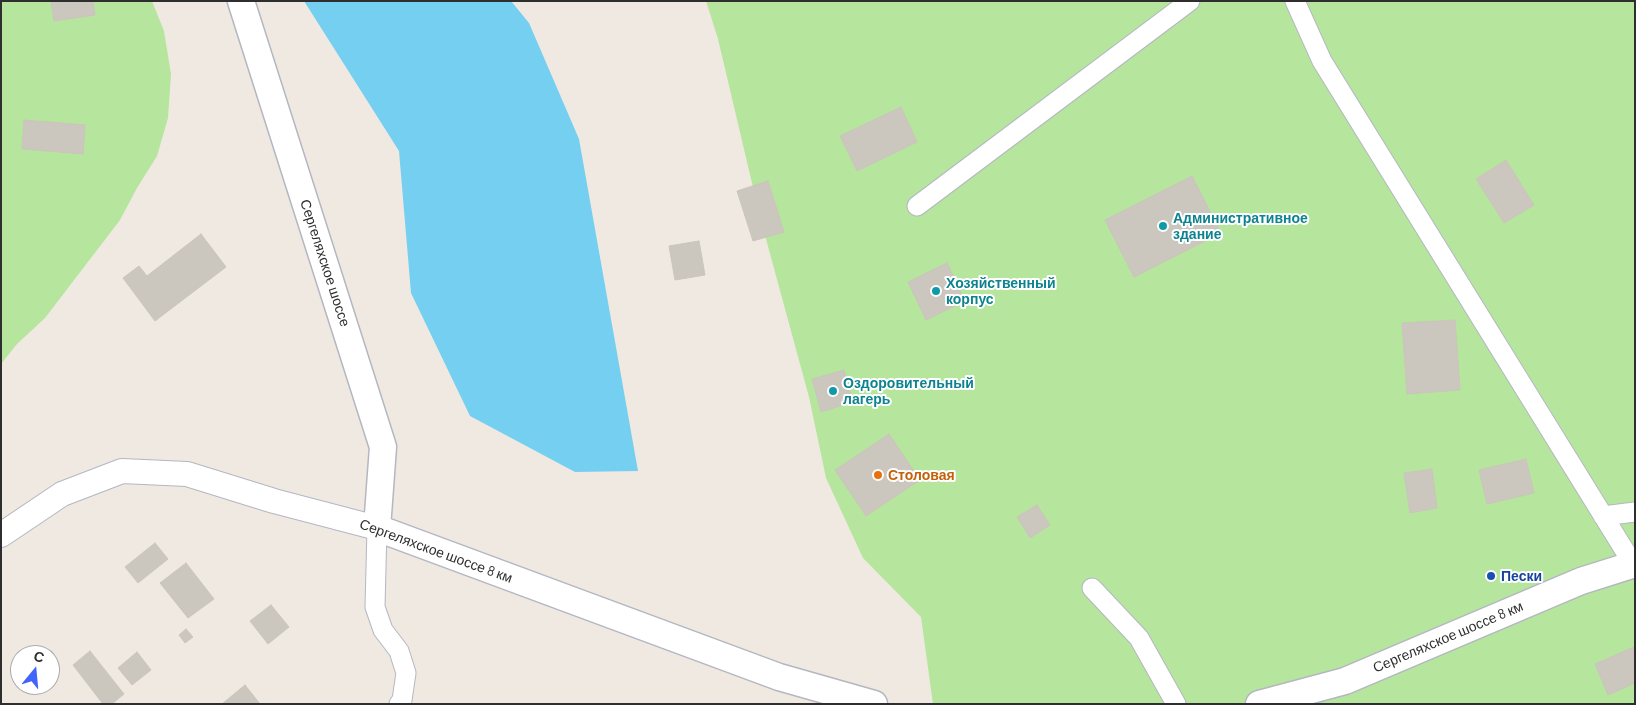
<!DOCTYPE html>
<meta charset="utf-8">
<style>
body{margin:0}
#map{position:relative;width:1636px;height:705px;overflow:hidden;background:#efe9e1;font-family:Barlow,sans-serif}
canvas{display:block}
.frame{position:absolute;inset:0;border:2px solid #2e2e2e;pointer-events:none}
.north{position:absolute;left:10px;top:645px;width:50px;height:50px;box-sizing:border-box;background:#fff;border:1px solid #ababab;border-radius:50%;rotate:17deg;font-size:14px;font-weight:700;line-height:20px;text-align:center;color:#2e2e2e}
.north::after{content:'';display:block;margin:auto;width:18px;height:22px;background:#4264fb;clip-path:polygon(50% 0,100% 100%,50% 72%,0 100%)}
</style>
<div id="map">
<canvas width="1636" height="705"></canvas>
<div class="frame"></div>
<div class="north">С</div>
</div>
<script>
const c = document.querySelector('canvas').getContext('2d');
c.lineJoin = 'round';
function fillPath(path, color) {
  c.fillStyle = color;
  c.fill(path, 'evenodd');
}
function poly(rows) {
  const path = new Path2D();
  for (const r of rows) {
    path.moveTo(r[0], r[1]);
    for (let i = 2; i < r.length; i += 2) path.lineTo(r[i], r[i + 1]);
  }
  return path;
}
function stroke(path, color, width, dash) {
  c.strokeStyle = color;
  c.lineWidth = width;
  c.lineCap = dash ? 'butt' : 'round';
  c.setLineDash(dash || []);
  c.stroke(path);
}
function drawText(font, color, halo, rows, align = 'center') {
  c.font = font + ' Barlow,sans-serif';
  c.lineWidth = 4;
  c.setLineDash([]);
  c.textBaseline = 'middle';
  c.strokeStyle = halo;
  c.fillStyle = color;
  for (const [text, x, y, turn = 0] of rows) {
    c.save();
    c.translate(x, y);
    c.rotate((+turn || 0) * Math.PI / 180);
    c.textAlign = isNaN(turn) ? turn : align;
    if (halo) c.strokeText(text, 0, 0);
    c.fillText(text, 0, 0);
    c.restore();
  }
}
fillPath(poly([
 [1,1,152,1,164,31,171,74,168,118,157,156,137,188,120,220,45,318,17,344,1,364],
 [706,1,1635,1,1635,704,933,704,921,617,863,558,826,478,809,397,760,217,718,39]
]), '#b6e59e');
fillPath(poly([
 [304,1,511,1,529,23,579,139,638,471,575,472,470,416,411,293,399,151]
]), '#75cff0');
const building = poly([
 [51,1,93,1,95,15,54,21,51,1],
 [901,107,917,142,857,171,840,136,901,107],
 [24,120,85,125,83,154,22,149,24,120],
 [1506,160,1534,205,1504,223,1476,179,1506,160],
 [1192,176,1221,233,1134,277,1105,220,1192,176],
 [768,181,784,232,753,241,737,191,768,181],
 [201,234,226,267,155,321,123,278,139,266,147,276,201,234],
 [699,241,705,275,675,280,669,246,699,241],
 [947,263,965,301,926,320,908,282,947,263],
 [1455,320,1460,390,1407,394,1402,323,1455,320],
 [844,370,853,402,821,412,812,379,844,370],
 [889,434,920,480,866,516,835,470,889,434],
 [1526,459,1534,493,1487,504,1479,470,1526,459],
 [1432,469,1437,508,1410,513,1404,473,1432,469],
 [1037,505,1050,525,1030,538,1017,517,1037,505],
 [155,543,168,559,138,583,125,567,155,543],
 [186,563,214,599,188,618,160,583,186,563],
 [271,605,289,627,268,644,250,621,271,605],
 [186,629,193,637,185,643,179,635,186,629],
 [1634,647,1635,683,1608,695,1595,664,1634,647],
 [90,651,124,694,112,704,103,704,73,665,90,651],
 [137,652,151,670,132,685,118,668,137,652],
 [245,685,260,704,222,704,245,685]
]);
fillPath(building, '#cbc7bf');
stroke(building, '#cbc5ba', 1);
const minor = poly([
 [1295,1,1322,61,1633,564],
 [917,206,1190,1],
 [1603,516,1635,512],
 [377,528,375,607,383,630,399,651,406,673,402,700,399,704],
 [1092,588,1139,638,1176,704]
]);
const tertiary = poly([
 [1,535,62,494,122,471,187,474,274,501,377,528]
]);
const secondary = poly([
 [241,1,383,447,377,528,779,677,874,704],
 [1259,704,1345,681,1581,581,1635,564]
]);
stroke(minor, '#b4b7c1', 21);
stroke(tertiary, '#b4b7c1', 26);
stroke(secondary, '#b4b7c1', 29);
stroke(minor, '#fff', 19);
stroke(tertiary, '#fff', 24);
stroke(secondary, '#fff', 26);
for (const [x, y, r, color] of [
 [1163,226,5,"#0f9aa8"],
 [936,291,5,"#0f9aa8"],
 [833,391,5,"#0f9aa8"],
 [878,475,5,"#e8710a"],
 [1491,576,5,"#1a4fb4"]
]) {
  const dot = new Path2D();
  dot.arc(x, y, r, 0, 2 * Math.PI);
  c.fillStyle = color;
  c.fill(dot);
  stroke(dot, '#fff', 2);
}
drawText('bold 14px', '#0d838f', '#fff', [
 ["Административное",1173,218],
 ["здание",1173,234],
 ["Хозяйственный",946,283],
 ["корпус",946,299],
 ["Оздоровительный",843,383],
 ["лагерь",843,399]
], 'left');
drawText('14px', '#2e2e2e', '#fff', [
 ["Сергеляхское шоссе",325,263,72],
 ["Сергеляхское шоссе 8 км",436,551,20],
 ["Сергеляхское шоссе 8 км",1448,637,-23]
]);
drawText('bold 14px', '#c56008', '#fff', [
 ["Столовая",888,475]
], 'left');
drawText('bold 14px', '#164399', '#fff', [
 ["Пески",1501,576]
], 'left');
</script>
